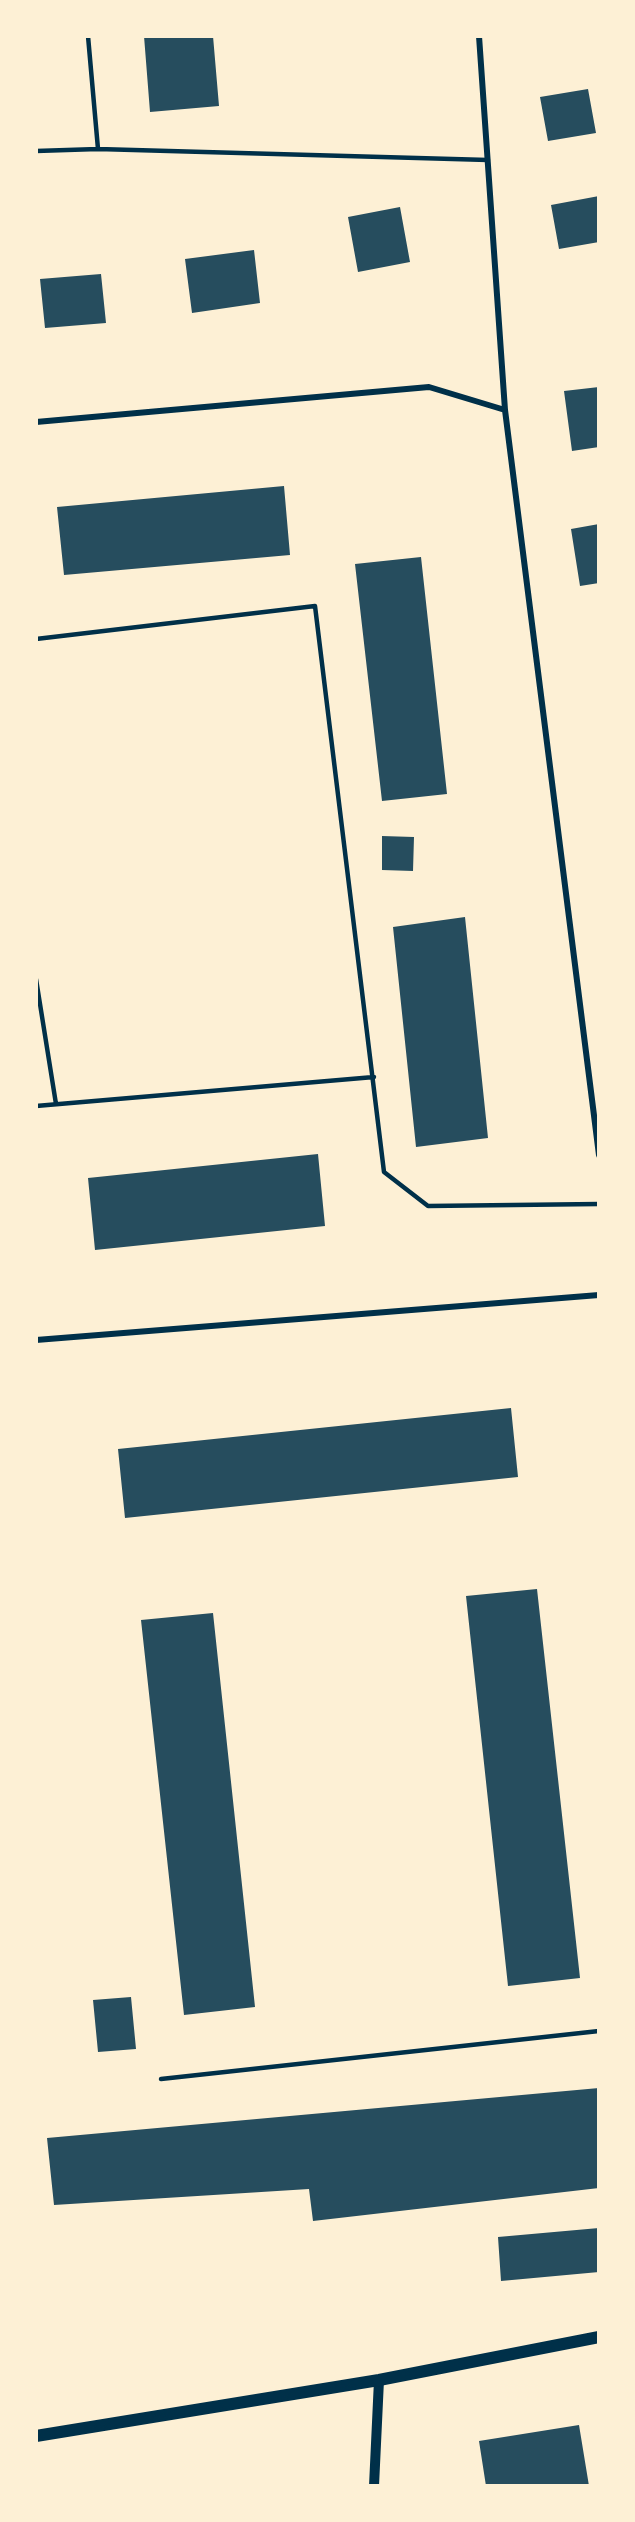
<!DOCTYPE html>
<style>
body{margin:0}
#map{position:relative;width:635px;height:2522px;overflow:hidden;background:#fdf0d5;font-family:Raleway,sans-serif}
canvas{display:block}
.frame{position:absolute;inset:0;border:38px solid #fdf0d5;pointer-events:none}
</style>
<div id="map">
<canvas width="635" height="2522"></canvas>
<div class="frame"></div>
</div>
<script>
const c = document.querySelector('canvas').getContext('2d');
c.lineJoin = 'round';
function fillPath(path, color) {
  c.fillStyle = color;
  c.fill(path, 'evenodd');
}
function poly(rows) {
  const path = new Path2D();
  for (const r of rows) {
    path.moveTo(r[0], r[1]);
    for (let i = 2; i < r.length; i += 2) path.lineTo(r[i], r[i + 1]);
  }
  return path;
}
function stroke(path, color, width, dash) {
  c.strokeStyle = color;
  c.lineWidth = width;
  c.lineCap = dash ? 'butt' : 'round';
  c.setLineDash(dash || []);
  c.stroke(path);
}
fillPath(poly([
 [144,36,213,36,219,106,150,112],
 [588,89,596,133,548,141,540,97],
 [599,196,599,242,559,249,551,205],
 [400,207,410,262,358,272,348,217],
 [254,250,260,303,192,313,185,259],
 [101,274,106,323,45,328,40,279],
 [599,387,599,447,572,451,564,391],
 [284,486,290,555,64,575,57,507],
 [599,524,599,583,580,586,571,529],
 [421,557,447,794,382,801,355,564],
 [382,836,414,837,413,871,382,870],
 [465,917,488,1138,416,1147,393,927],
 [318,1154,325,1226,95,1250,88,1178],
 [511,1408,518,1477,125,1518,118,1449],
 [537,1589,580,1978,508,1986,466,1596],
 [213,1613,255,2007,184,2015,141,1620],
 [131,1997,136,2049,98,2052,93,2000],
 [599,2088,599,2188,313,2221,309,2189,54,2205,47,2138],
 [599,2228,599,2272,501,2281,498,2237],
 [579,2425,589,2486,486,2486,479,2441]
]), '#264d5e');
stroke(poly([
 [88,36,98,149],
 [36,151,98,149,488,160],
 [36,639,315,606,384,1172,428,1206,599,1204],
 [36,979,56,1104],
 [36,1106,374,1077],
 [161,2079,599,2031]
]), '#003049', 4.5);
stroke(poly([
 [479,36,505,410,599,1155],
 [36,422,429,387,505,410],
 [36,1340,599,1295]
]), '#003049', 6);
stroke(poly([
 [374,2486,379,2380]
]), '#003049', 10);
stroke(poly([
 [36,2436,379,2380,599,2337]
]), '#003049', 12);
</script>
